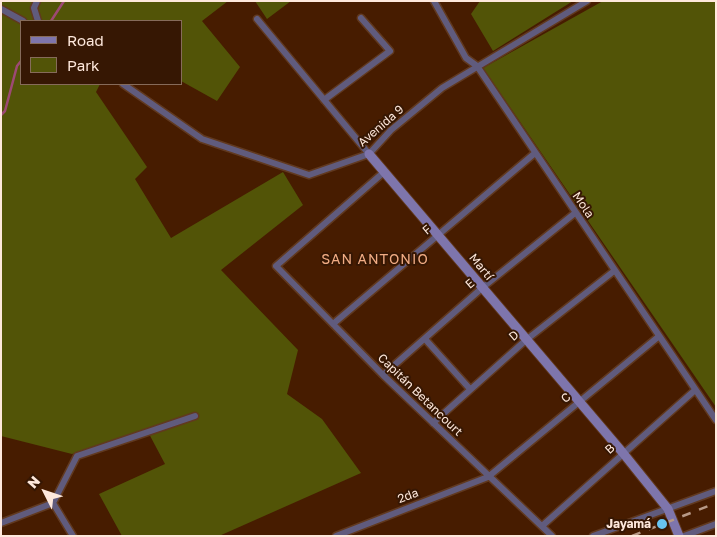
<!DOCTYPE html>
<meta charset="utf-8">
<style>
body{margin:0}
#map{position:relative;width:717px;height:537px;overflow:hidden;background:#471c00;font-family:"Golos Text",sans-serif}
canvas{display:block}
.frame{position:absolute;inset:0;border:2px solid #fee8dc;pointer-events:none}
.legend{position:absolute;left:20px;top:20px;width:162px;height:65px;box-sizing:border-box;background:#361703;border:1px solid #866b5a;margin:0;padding:6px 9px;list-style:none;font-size:15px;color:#fee8dc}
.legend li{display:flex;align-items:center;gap:10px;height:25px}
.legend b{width:25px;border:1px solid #866b5a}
.north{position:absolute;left:20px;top:467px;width:50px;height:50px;-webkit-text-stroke:4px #361703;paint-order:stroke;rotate:311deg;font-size:14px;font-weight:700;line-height:20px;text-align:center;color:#fee8dc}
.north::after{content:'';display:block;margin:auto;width:18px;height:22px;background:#fee8dc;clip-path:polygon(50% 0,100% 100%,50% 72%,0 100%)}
</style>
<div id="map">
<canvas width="717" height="537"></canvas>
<div class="frame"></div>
<ul class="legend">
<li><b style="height:6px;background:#7e75ac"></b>Road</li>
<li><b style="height:14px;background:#525407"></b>Park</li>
</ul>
<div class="north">N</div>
</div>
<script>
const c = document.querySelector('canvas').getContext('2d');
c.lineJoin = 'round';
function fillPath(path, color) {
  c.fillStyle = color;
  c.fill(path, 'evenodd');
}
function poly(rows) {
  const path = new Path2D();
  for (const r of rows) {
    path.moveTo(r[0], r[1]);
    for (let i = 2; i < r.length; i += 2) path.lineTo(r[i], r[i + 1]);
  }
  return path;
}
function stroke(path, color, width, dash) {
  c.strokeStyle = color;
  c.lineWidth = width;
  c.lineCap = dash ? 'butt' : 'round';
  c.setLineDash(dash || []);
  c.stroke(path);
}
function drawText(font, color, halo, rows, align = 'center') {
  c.font = font + ' "Golos Text",sans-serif';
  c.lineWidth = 4;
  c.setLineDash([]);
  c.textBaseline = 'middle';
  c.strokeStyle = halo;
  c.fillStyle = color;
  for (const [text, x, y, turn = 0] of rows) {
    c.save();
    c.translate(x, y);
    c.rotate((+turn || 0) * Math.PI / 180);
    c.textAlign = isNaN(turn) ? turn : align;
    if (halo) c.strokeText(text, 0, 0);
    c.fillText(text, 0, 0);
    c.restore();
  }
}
fillPath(poly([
 [1,1,228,1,202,21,240,67,217,101,181,81,181,21,21,21,21,84,100,84,96,92,147,167,135,179,171,238,283,172,303,205,221,270,298,350,287,394,322,419,361,473,219,536,122,536,99,494,165,464,147,430,72,454,1,436],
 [255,1,291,1,267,19],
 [480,1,573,1,493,51,471,14],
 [603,1,716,1,716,407,483,68]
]), '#525407');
stroke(poly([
 [51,21,64,1],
 [1,115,5,111,17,66,21,61]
]), '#9d4973', 2.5);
const street = poly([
 [37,1,34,8,38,21],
 [434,1,466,58,477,66,716,420],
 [1,9,23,21],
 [257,19,369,154],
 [123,84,202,139,309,175,369,154,391,130,442,88,587,1],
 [324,100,390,51,361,18],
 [384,172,276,266,383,375,552,536],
 [333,324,535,153],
 [425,339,470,389],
 [383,375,482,288,575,213],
 [433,423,526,340,614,271],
 [53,503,77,456,195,416],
 [53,503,73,536],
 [1,523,53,503],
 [542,526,694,391],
 [336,536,488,477,658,337],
 [593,536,716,491],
 [684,536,716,524]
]);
const secondary = poly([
 [369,154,623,453,668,509,679,536]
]);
stroke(street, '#61391f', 9);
stroke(secondary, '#61391f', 11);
stroke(street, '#605b7d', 6);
stroke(secondary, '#7e75ac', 9);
stroke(poly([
 [632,536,716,503]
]), '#b79986', 2.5, [9, 9]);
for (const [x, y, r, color] of [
 [662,524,6,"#68c4f0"]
]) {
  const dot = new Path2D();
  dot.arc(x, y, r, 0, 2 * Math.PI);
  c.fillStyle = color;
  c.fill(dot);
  stroke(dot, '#361703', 2);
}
drawText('12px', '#fee8dc', '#361703', [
 ["Avenida 9",381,126,-41],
 ["Mola",583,205,56],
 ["F",427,230,-40],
 ["Martí",481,267,51],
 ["E",470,284,-41],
 ["D",514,336,-41],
 ["Capitán Betancourt",420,395,44],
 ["C",566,398,-40],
 ["B",610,449,-42],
 ["2da",408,496,-21]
]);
drawText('bold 12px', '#fee8dc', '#361703', [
 ["Jayamá",651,524]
], 'right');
c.letterSpacing = '1px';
drawText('14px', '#f1ac84', '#361703', [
 ["SAN ANTONIO",375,260]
]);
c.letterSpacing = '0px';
</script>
